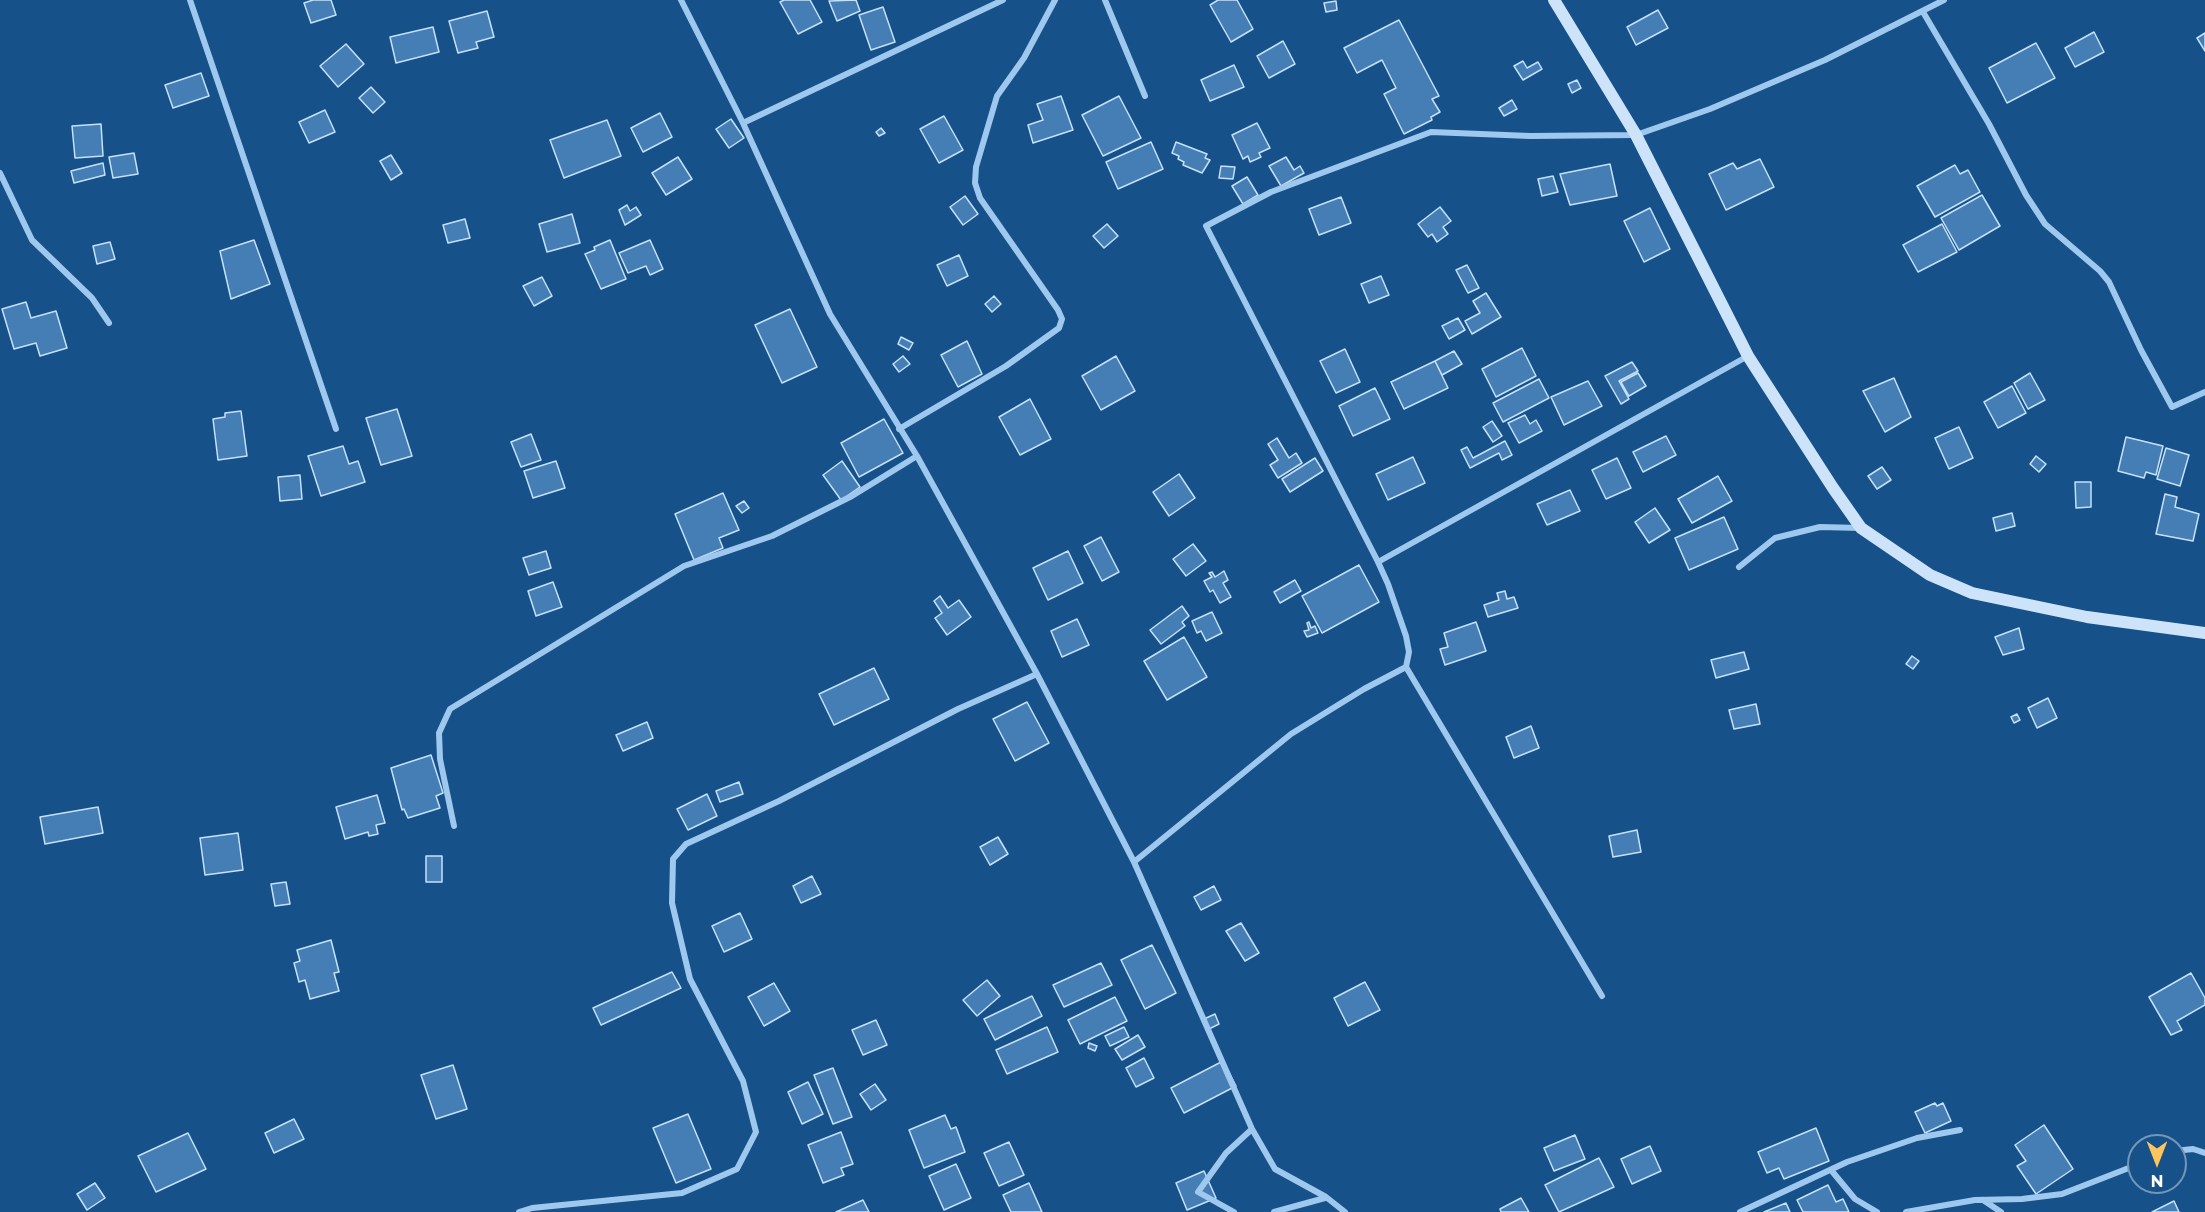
<!DOCTYPE html>
<style>
body{margin:0}
#map{position:relative;width:2205px;height:1212px;overflow:hidden;background:#17518a;font-family:Montserrat,sans-serif}
canvas{display:block}
.north{position:absolute;left:2127px;top:1134px;width:60px;height:60px;box-sizing:border-box;background:#17518a;border:2px solid #7497b9;border-radius:50%;rotate:180deg;font-size:16px;font-weight:700;line-height:24px;text-align:center;color:#fff}
.north::after{content:'';display:block;margin:auto;width:21px;height:27px;background:#ffc55c;clip-path:polygon(50% 0,100% 100%,50% 72%,0 100%)}
</style>
<div id="map">
<canvas width="2205" height="1212"></canvas>
<div class="north">N</div>
</div>
<script>
const c = document.querySelector('canvas').getContext('2d');
c.lineJoin = 'round';
function fillPath(path, color) {
  c.fillStyle = color;
  c.fill(path, 'evenodd');
}
function poly(rows) {
  const path = new Path2D();
  for (const r of rows) {
    path.moveTo(r[0], r[1]);
    for (let i = 2; i < r.length; i += 2) path.lineTo(r[i], r[i + 1]);
  }
  return path;
}
function stroke(path, color, width, dash) {
  c.strokeStyle = color;
  c.lineWidth = width;
  c.lineCap = dash ? 'butt' : 'round';
  c.setLineDash(dash || []);
  c.stroke(path);
}
const building = poly([
 [313,0,331,0,336,15,311,23,304,3,313,0],
 [784,0,810,0,822,22,798,34,780,2,784,0],
 [856,0,860,11,837,21,829,1,856,0],
 [1218,0,1237,0,1253,29,1231,42,1210,5,1218,0],
 [1336,1,1337,10,1326,12,1324,3,1336,1],
 [883,7,895,42,871,50,859,15,883,7],
 [1658,10,1668,28,1636,45,1627,27,1658,10],
 [487,11,494,37,476,42,478,48,458,53,449,21,487,11],
 [1399,20,1439,96,1432,99,1440,112,1431,117,1432,120,1404,134,1384,94,1396,88,1382,60,1357,73,1344,48,1399,20],
 [433,27,439,52,396,63,390,37,433,27],
 [2094,32,2104,52,2075,67,2065,48,2094,32],
 [2205,33,2205,51,2197,38,2205,33],
 [1283,41,1295,64,1269,78,1257,56,1283,41],
 [2036,43,2055,78,2007,103,1989,68,2036,43],
 [346,44,364,64,338,87,320,66,346,44],
 [1523,61,1527,68,1538,62,1542,69,1523,80,1514,66,1523,61],
 [1234,65,1244,87,1210,101,1201,80,1234,65],
 [201,73,209,96,173,108,165,85,201,73],
 [1577,80,1581,88,1572,93,1568,84,1577,80],
 [371,87,385,102,373,113,359,98,371,87],
 [1061,96,1073,130,1033,143,1028,125,1043,120,1037,104,1061,96],
 [1119,96,1141,138,1103,156,1082,115,1119,96],
 [1512,100,1517,109,1504,116,1499,108,1512,100],
 [325,110,335,132,309,143,299,122,325,110],
 [660,113,672,137,643,152,631,128,660,113],
 [944,116,963,150,939,163,920,129,944,116],
 [731,119,744,138,729,148,716,129,731,119],
 [607,120,621,156,564,178,550,140,607,120],
 [1257,123,1270,148,1259,153,1261,157,1250,162,1248,156,1243,159,1232,135,1257,123],
 [101,124,103,156,75,158,72,126,101,124],
 [881,128,885,133,879,136,876,132,881,128],
 [1151,142,1163,169,1118,189,1106,162,1151,142],
 [1176,142,1207,154,1205,158,1210,160,1202,173,1183,165,1184,162,1178,159,1179,156,1172,153,1176,142],
 [134,153,138,174,113,178,109,157,134,153],
 [391,155,402,173,391,180,380,161,391,155],
 [678,157,692,179,666,195,652,173,678,157],
 [1286,157,1294,170,1300,166,1304,173,1281,186,1269,166,1286,157],
 [1760,159,1774,187,1726,210,1709,174,1733,163,1737,169,1760,159],
 [103,163,105,175,74,183,71,171,103,163],
 [1610,164,1617,196,1570,205,1560,174,1610,164],
 [1955,165,1960,174,1968,170,1980,192,1935,217,1917,186,1955,165],
 [1221,166,1235,167,1233,179,1219,178,1221,166],
 [1553,176,1558,192,1542,196,1538,179,1553,176],
 [1247,177,1258,195,1243,204,1232,186,1247,177],
 [1982,195,2000,226,1959,250,1941,218,1982,195],
 [965,196,978,214,963,225,950,207,965,196],
 [1341,197,1351,223,1319,235,1309,209,1341,197],
 [627,205,630,211,636,207,641,215,625,225,619,210,627,205],
 [1440,207,1451,221,1443,227,1448,234,1437,242,1432,234,1428,237,1418,224,1440,207],
 [1650,208,1670,249,1644,262,1624,221,1650,208],
 [572,214,580,243,547,252,539,224,572,214],
 [465,219,470,238,448,243,443,225,465,219],
 [1107,224,1118,236,1104,248,1093,236,1107,224],
 [1942,224,1957,252,1918,272,1903,245,1942,224],
 [254,240,270,284,231,299,220,251,254,240],
 [610,240,626,279,601,289,585,254,595,250,594,247,610,240],
 [650,240,663,269,650,275,646,266,628,273,619,253,650,240],
 [110,242,115,259,97,264,93,246,110,242],
 [959,255,968,276,947,286,937,265,959,255],
 [1467,265,1479,288,1468,293,1456,270,1467,265],
 [1381,276,1389,295,1369,303,1361,284,1381,276],
 [542,277,552,296,534,306,523,286,542,277],
 [1486,293,1501,317,1472,334,1465,321,1480,313,1473,301,1486,293],
 [994,296,1001,304,992,312,985,304,994,296],
 [26,302,31,318,56,311,67,348,40,356,36,343,14,349,2,309,26,302],
 [790,309,817,367,782,383,755,325,790,309],
 [1458,318,1465,330,1449,339,1442,326,1458,318],
 [901,337,913,343,909,350,898,344,901,337],
 [967,341,982,374,958,387,941,355,967,341],
 [1522,348,1536,376,1496,397,1482,369,1522,348],
 [1345,349,1360,382,1336,393,1320,361,1345,349],
 [1454,351,1462,364,1442,375,1435,361,1454,351],
 [903,356,910,364,899,372,893,364,903,356],
 [1116,356,1135,391,1101,410,1082,376,1116,356],
 [1435,361,1448,388,1404,409,1391,382,1435,361],
 [1632,362,1638,371,1619,381,1629,399,1621,404,1605,376,1632,362],
 [1638,373,1646,386,1629,396,1621,382,1638,373],
 [2030,373,2045,400,2028,409,2014,383,2030,373],
 [1894,378,1911,417,1885,432,1863,391,1894,378],
 [1539,379,1549,398,1503,422,1493,403,1539,379],
 [1588,381,1602,406,1564,425,1551,397,1588,381],
 [2012,386,2026,413,1998,428,1984,402,2012,386],
 [1375,388,1390,419,1353,436,1339,406,1375,388],
 [1030,399,1051,439,1020,455,999,417,1030,399],
 [397,409,412,456,381,465,366,418,397,409],
 [241,411,247,456,218,460,213,419,225,417,225,413,241,411],
 [1525,415,1530,424,1536,420,1542,431,1519,443,1508,423,1525,415],
 [884,419,903,453,859,477,841,443,884,419],
 [1492,421,1502,436,1493,442,1483,427,1492,421],
 [1959,427,1973,458,1949,469,1935,438,1959,427],
 [531,434,541,460,521,467,511,442,531,434],
 [1666,436,1676,455,1643,472,1633,452,1666,436],
 [2126,437,2163,446,2156,475,2146,472,2144,478,2118,471,2126,437],
 [1277,438,1289,458,1296,453,1302,463,1278,478,1270,465,1278,460,1268,444,1277,438],
 [1505,441,1512,455,1502,460,1499,453,1470,468,1461,450,1467,447,1473,458,1505,441],
 [343,446,349,464,358,461,365,482,321,496,308,456,343,446],
 [2166,448,2189,455,2180,486,2157,479,2166,448],
 [2036,456,2046,464,2039,472,2030,464,2036,456],
 [1413,457,1425,483,1388,500,1376,474,1413,457],
 [1315,458,1323,471,1290,492,1282,479,1315,458],
 [1617,458,1631,488,1606,499,1592,470,1617,458],
 [556,461,565,488,533,498,524,471,556,461],
 [842,461,860,487,841,500,823,475,842,461],
 [1882,467,1891,480,1877,489,1868,476,1882,467],
 [1179,474,1195,498,1169,516,1153,492,1179,474],
 [300,475,302,499,280,501,278,477,300,475],
 [1718,476,1732,501,1692,523,1678,499,1718,476],
 [2075,482,2091,482,2091,507,2076,508,2075,482],
 [1570,490,1580,511,1547,525,1537,504,1570,490],
 [723,493,739,530,719,538,723,548,694,560,675,514,723,493],
 [2165,494,2177,497,2175,507,2199,514,2193,541,2156,534,2165,494],
 [744,501,749,508,742,513,736,506,744,501],
 [1655,508,1670,530,1649,543,1635,522,1655,508],
 [2012,513,2015,526,1996,531,1993,518,2012,513],
 [1724,517,1738,549,1689,570,1675,538,1724,517],
 [1101,537,1119,572,1102,581,1084,546,1101,537],
 [1193,544,1206,561,1186,576,1173,559,1193,544],
 [546,551,551,568,529,575,523,558,546,551],
 [1068,551,1083,583,1048,600,1033,568,1068,551],
 [1359,565,1379,602,1322,633,1302,596,1359,565],
 [1224,571,1228,580,1223,583,1231,597,1220,603,1213,590,1210,592,1204,581,1212,577,1209,573,1212,572,1215,577,1224,571],
 [1295,580,1301,591,1280,603,1274,592,1295,580],
 [553,582,562,607,536,616,528,591,553,582],
 [1505,591,1507,599,1514,597,1518,608,1488,617,1484,605,1499,600,1497,593,1505,591],
 [940,596,948,608,959,600,971,617,947,635,935,618,942,613,934,601,940,596],
 [1182,606,1189,616,1182,622,1185,626,1161,644,1150,630,1182,606],
 [1212,612,1222,633,1206,641,1201,631,1197,633,1192,621,1212,612],
 [1077,619,1089,645,1062,657,1051,631,1077,619],
 [1309,622,1311,628,1315,626,1318,633,1307,637,1304,631,1309,630,1307,623,1309,622],
 [1476,622,1486,651,1445,665,1440,649,1448,647,1444,633,1476,622],
 [2019,628,2024,649,2003,655,1995,637,2019,628],
 [1184,637,1207,677,1167,700,1144,661,1184,637],
 [1744,652,1749,669,1716,678,1711,660,1744,652],
 [1912,656,1919,661,1913,669,1906,664,1912,656],
 [874,668,889,699,834,725,819,694,874,668],
 [2048,698,2057,718,2037,728,2028,708,2048,698],
 [1027,702,1049,743,1015,761,993,719,1027,702],
 [1756,704,1760,724,1734,729,1729,710,1756,704],
 [2017,714,2020,720,2014,723,2011,717,2017,714],
 [647,722,653,738,623,751,616,735,647,722],
 [1531,726,1539,748,1514,758,1506,737,1531,726],
 [431,755,443,793,436,796,440,808,408,818,404,809,402,810,391,768,431,755],
 [739,782,743,794,720,802,716,791,739,782],
 [707,794,717,816,688,830,677,809,707,794],
 [377,795,385,823,376,825,378,834,369,836,368,832,345,839,336,807,377,795],
 [98,807,103,833,45,844,40,817,98,807],
 [1637,830,1641,852,1613,857,1609,836,1637,830],
 [238,833,243,870,205,875,200,838,238,833],
 [998,837,1008,854,990,865,980,847,998,837],
 [426,856,442,856,442,882,426,882,426,856],
 [812,876,821,894,801,903,793,886,812,876],
 [286,882,290,904,275,906,271,884,286,882],
 [1214,886,1221,900,1201,910,1194,897,1214,886],
 [740,913,752,939,724,952,712,926,740,913],
 [1241,923,1259,953,1245,961,1226,931,1241,923],
 [331,940,339,972,334,973,339,991,310,999,305,980,299,982,294,963,300,961,297,950,331,940],
 [1152,945,1176,993,1145,1009,1121,960,1152,945],
 [1101,963,1112,985,1064,1007,1053,985,1101,963],
 [672,972,681,988,601,1025,593,1008,672,972],
 [2191,973,2205,998,2205,1005,2177,1021,2182,1030,2171,1035,2149,997,2191,973],
 [987,980,1000,996,977,1016,963,1000,987,980],
 [1365,982,1380,1010,1348,1026,1334,998,1365,982],
 [774,983,790,1011,764,1026,748,997,774,983],
 [1032,996,1042,1016,995,1040,984,1019,1032,996],
 [1115,997,1127,1021,1080,1044,1068,1020,1115,997],
 [1215,1014,1219,1024,1209,1029,1204,1019,1215,1014],
 [876,1020,887,1045,863,1055,852,1030,876,1020],
 [1047,1027,1058,1052,1007,1074,996,1050,1047,1027],
 [1124,1027,1129,1037,1110,1046,1105,1036,1124,1027],
 [1138,1035,1145,1047,1122,1060,1115,1049,1138,1035],
 [1089,1043,1097,1046,1095,1051,1088,1048,1089,1043],
 [1144,1058,1154,1078,1136,1087,1126,1068,1144,1058],
 [1223,1061,1236,1086,1184,1113,1171,1088,1223,1061],
 [453,1065,467,1109,436,1119,421,1075,453,1065],
 [833,1068,852,1117,833,1124,814,1075,833,1068],
 [808,1082,823,1114,802,1124,788,1092,808,1082],
 [875,1084,886,1100,871,1110,860,1094,875,1084],
 [1935,1103,1937,1106,1943,1103,1951,1121,1925,1133,1915,1112,1935,1103],
 [688,1114,711,1169,676,1183,653,1128,688,1114],
 [945,1115,951,1129,956,1127,965,1152,924,1168,909,1130,945,1115],
 [294,1119,304,1139,274,1153,265,1133,294,1119],
 [2044,1125,2073,1169,2036,1194,2017,1166,2026,1161,2015,1145,2044,1125],
 [1816,1128,1829,1161,1784,1179,1779,1168,1767,1173,1758,1152,1816,1128],
 [841,1132,853,1164,841,1168,844,1175,823,1183,808,1145,841,1132],
 [188,1133,206,1169,156,1192,138,1156,188,1133],
 [1575,1135,1585,1159,1554,1171,1544,1148,1575,1135],
 [1009,1142,1024,1175,999,1186,984,1153,1009,1142],
 [1650,1146,1661,1171,1632,1184,1621,1159,1650,1146],
 [1599,1158,1614,1187,1559,1212,1545,1185,1599,1158],
 [956,1164,971,1198,944,1210,929,1176,956,1164],
 [1204,1171,1216,1198,1187,1210,1176,1183,1204,1171],
 [95,1183,105,1198,87,1210,77,1194,95,1183],
 [1029,1183,1042,1212,1011,1212,1003,1195,1029,1183],
 [1828,1185,1836,1202,1843,1199,1849,1212,1803,1212,1797,1200,1828,1185],
 [1521,1198,1529,1212,1501,1212,1500,1209,1521,1198],
 [863,1200,869,1212,836,1212,863,1200],
 [2174,1201,2179,1212,2152,1212,2174,1201],
 [1786,1203,1790,1212,1764,1212,1786,1203]
]);
fillPath(building, '#447eb5');
stroke(building, '#c5e1fa', 1.5);
stroke(poly([
 [190,0,336,429],
 [681,0,743,123,830,314,917,456,1037,674,1134,862,1252,1129,1275,1169,1326,1197,1345,1212],
 [1105,0,1145,96],
 [1923,12,1989,124,2026,195,2045,224,2100,271,2109,282,2141,350,2172,407,2205,392],
 [743,123,1003,0],
 [0,173,32,240,92,298,109,323],
 [1748,356,1378,562,1206,226,1271,192,1431,132,1530,136,1636,135,1710,109,1825,60,1944,0],
 [899,429,1006,366,1059,328,1062,319,1058,310,980,198,975,183,976,167,997,96,1024,58,1055,0],
 [1378,562,1388,584,1406,636,1409,652,1406,667,1602,996],
 [1739,567,1775,538,1820,527,1861,528],
 [454,826,440,759,439,733,450,709,684,566,772,536,852,496,917,456],
 [1134,862,1291,734,1364,689,1406,667],
 [2175,1151,2193,1149,2205,1153],
 [1831,1170,1855,1199,1877,1212],
 [1983,1200,2001,1212],
 [519,1212,532,1208,682,1193,737,1169,756,1132,743,1081,690,979,672,903,673,859,686,844,779,801,958,709,1037,674],
 [1234,1212,1198,1192,1226,1153,1252,1129],
 [1274,1212,1325,1198],
 [1740,1212,1847,1162,1917,1138,1960,1130],
 [1906,1212,1975,1200,2022,1199,2062,1194,2139,1164]
]), '#9fc8ee', 6);
stroke(poly([
 [1554,0,1636,135,1748,356,1833,488,1861,528,1930,575,1972,593,2087,617,2205,633]
]), '#cce3fa', 12);
</script>
